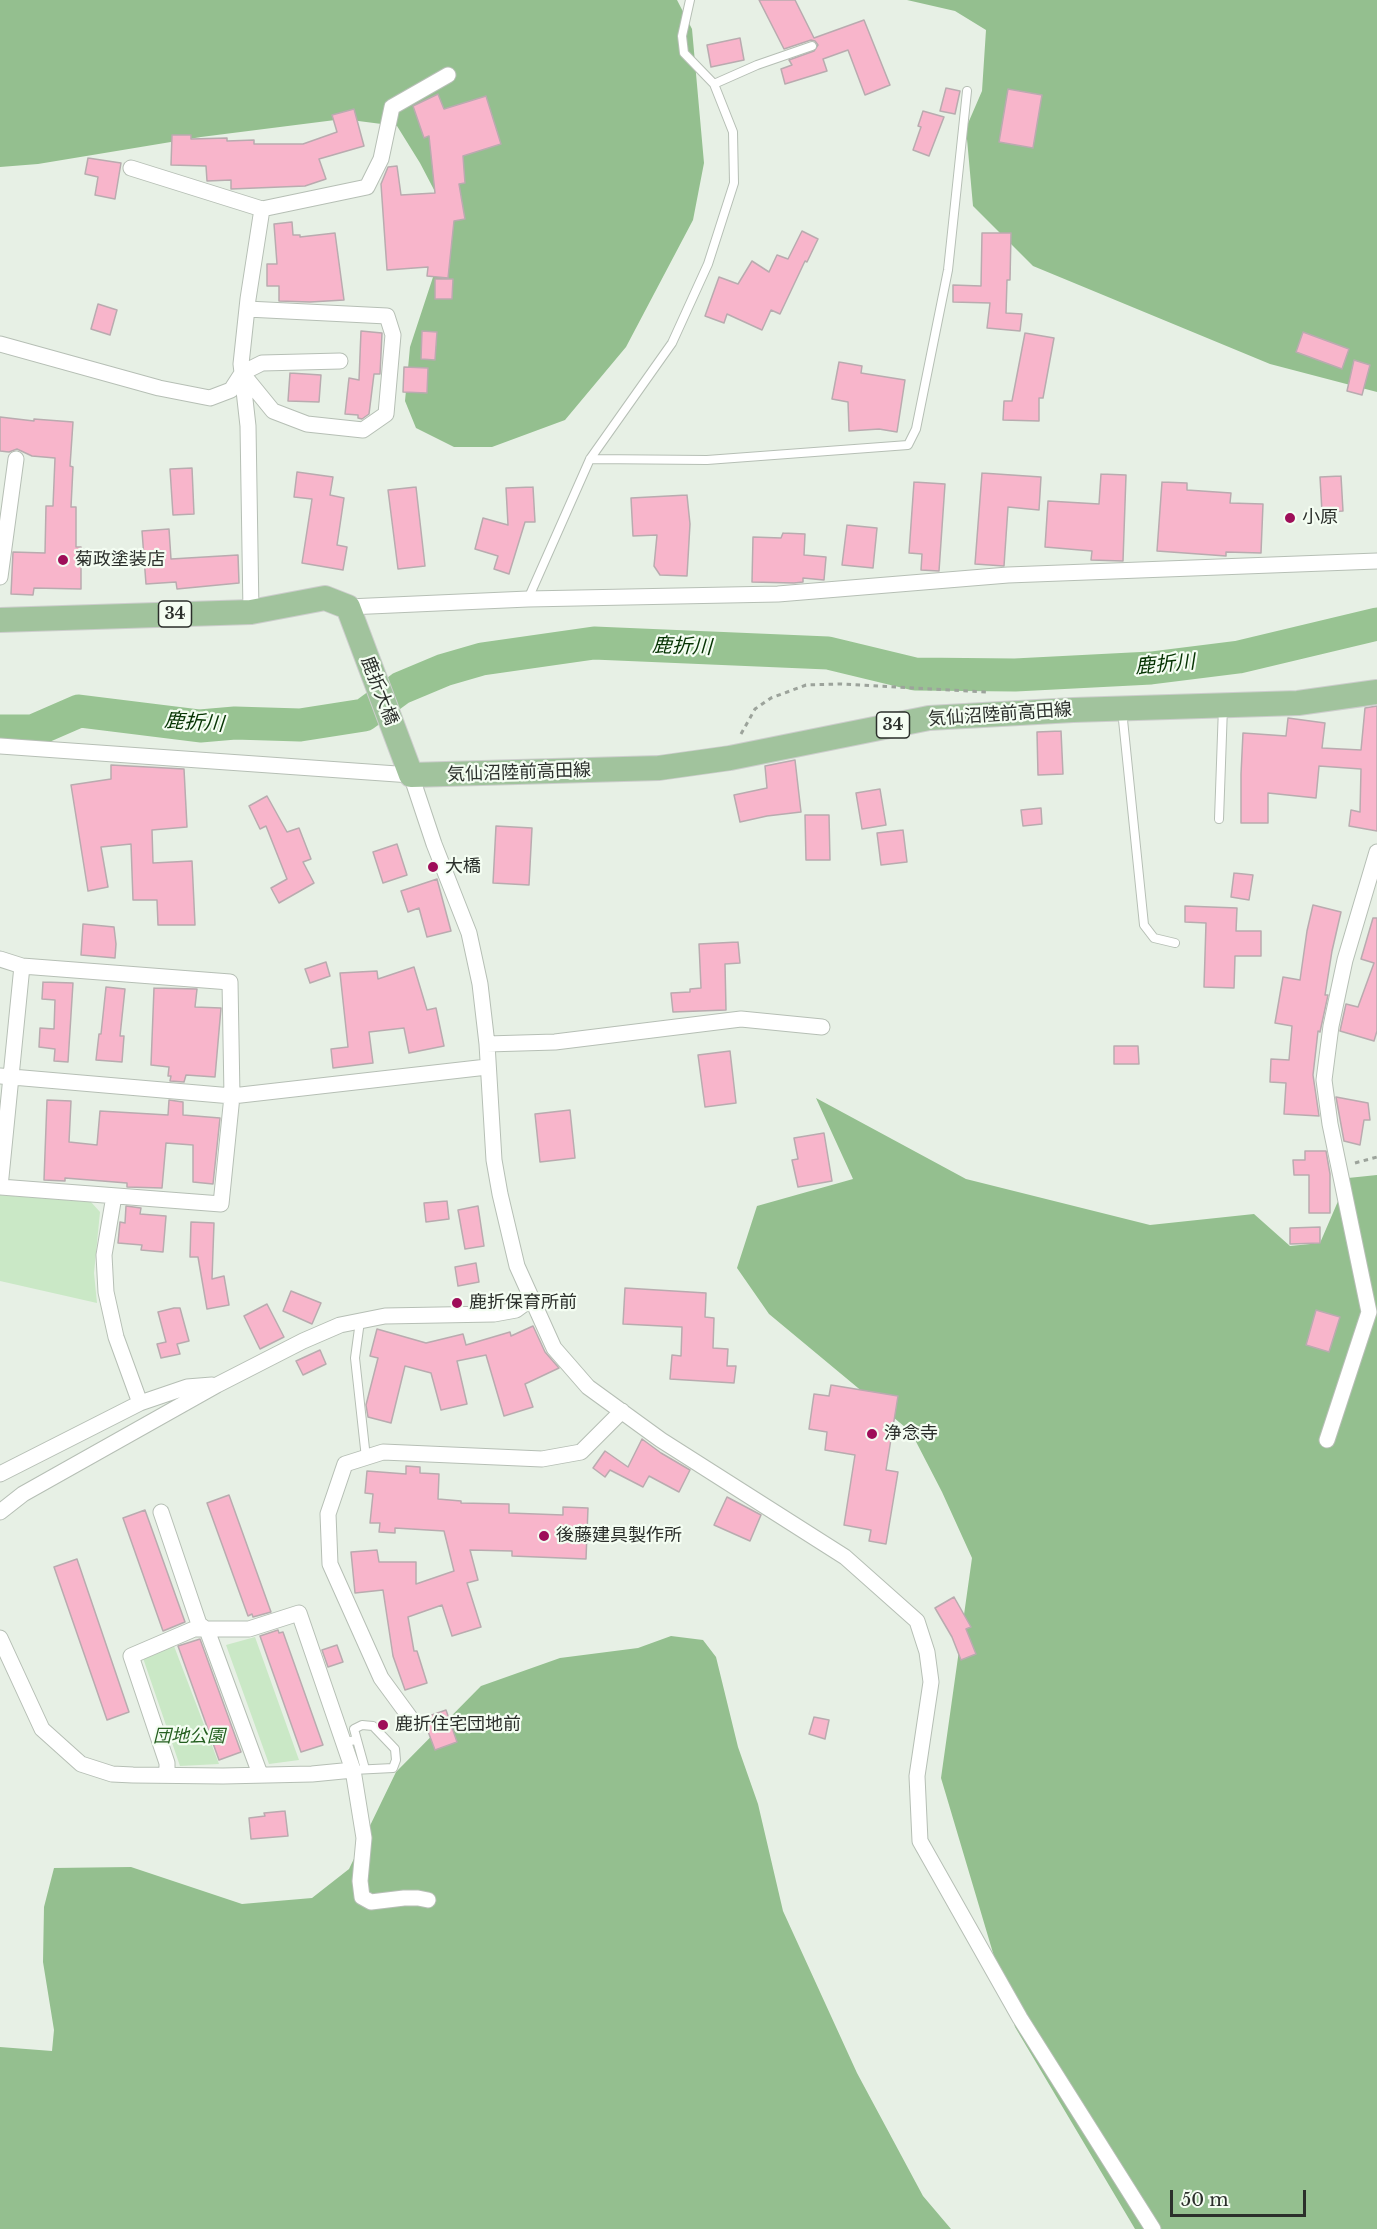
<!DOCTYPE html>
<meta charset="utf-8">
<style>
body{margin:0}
#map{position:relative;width:1377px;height:2229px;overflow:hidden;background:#e7f0e5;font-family:"Libre Baskerville",serif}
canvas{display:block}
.scale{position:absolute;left:1170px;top:2190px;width:136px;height:27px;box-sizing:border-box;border:3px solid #2b2f2b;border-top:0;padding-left:8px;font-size:18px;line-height:21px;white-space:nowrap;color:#2b2f2b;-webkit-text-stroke:4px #f4fdf2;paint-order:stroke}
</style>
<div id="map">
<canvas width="1377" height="2229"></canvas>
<div class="scale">50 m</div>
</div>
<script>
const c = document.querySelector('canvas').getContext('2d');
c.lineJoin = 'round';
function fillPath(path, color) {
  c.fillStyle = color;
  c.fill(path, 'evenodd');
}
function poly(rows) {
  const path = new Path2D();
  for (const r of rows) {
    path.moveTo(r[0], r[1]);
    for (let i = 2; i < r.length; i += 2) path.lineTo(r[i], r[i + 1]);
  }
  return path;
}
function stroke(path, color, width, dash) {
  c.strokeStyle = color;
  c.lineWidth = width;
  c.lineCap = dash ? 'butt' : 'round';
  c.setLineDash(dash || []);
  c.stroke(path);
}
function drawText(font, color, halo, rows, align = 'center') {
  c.font = font + ' "Libre Baskerville","Noto Sans JP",serif';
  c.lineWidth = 4.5;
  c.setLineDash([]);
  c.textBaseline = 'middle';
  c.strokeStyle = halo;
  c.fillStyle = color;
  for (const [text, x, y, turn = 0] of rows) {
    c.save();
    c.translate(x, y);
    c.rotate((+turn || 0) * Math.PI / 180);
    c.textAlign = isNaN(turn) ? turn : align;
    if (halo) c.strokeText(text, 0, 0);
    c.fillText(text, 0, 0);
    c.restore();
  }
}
fillPath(poly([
 [0,1195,91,1202,100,1212,94,1273,97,1303,0,1281],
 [255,1637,299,1760,269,1764,226,1645],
 [174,1646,219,1764,180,1766,143,1658]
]), '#cae8c6');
fillPath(poly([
 [0,0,677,0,692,29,704,163,693,220,626,347,565,420,492,447,454,447,416,428,405,401,410,347,435,271,443,207,420,163,397,126,343,119,201,137,38,164,0,167],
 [907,0,1377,0,1377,392,1270,364,1033,266,973,206,966,128,982,91,986,30,955,11],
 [816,1098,966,1179,1150,1225,1254,1214,1290,1246,1320,1243,1348,1178,1377,1175,1377,2229,1135,2229,1015,2027,941,1778,972,1558,942,1492,911,1432,769,1314,737,1268,757,1206,853,1179],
 [671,1636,703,1640,716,1657,738,1747,758,1804,783,1911,857,2073,923,2196,951,2229,0,2229,0,2047,52,2051,54,2030,43,1962,44,1907,54,1868,131,1867,242,1904,312,1898,349,1869,396,1772,481,1686,560,1658,638,1648]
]), '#94bf8f');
stroke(poly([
 [0,731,33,731,79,711,200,726,235,723,300,725,364,715,401,688,444,670,482,659,594,643,828,653,915,674,1015,675,1151,668,1239,657,1377,624]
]), '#98c392', 33);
const building = poly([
 [759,0,795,0,814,38,864,20,890,85,865,95,848,50,823,59,827,71,785,84,781,69,792,65,789,60,814,51,818,45,815,41,811,40,784,49,759,0],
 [740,38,744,60,711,67,707,45,740,38],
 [946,88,960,91,955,114,940,111,946,88],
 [1008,89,1042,95,1033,148,999,142,1008,89],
 [438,94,444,109,486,96,501,144,463,156,465,183,459,184,465,219,454,221,448,278,427,276,428,267,387,270,381,184,388,167,397,166,401,195,435,193,429,136,424,138,413,106,438,94],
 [354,109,364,146,319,159,326,179,305,186,231,189,231,180,207,181,206,166,171,165,172,135,191,135,191,139,227,138,227,141,254,140,254,144,303,144,337,132,332,115,354,109],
 [923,111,944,117,929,156,913,150,921,127,918,126,923,111],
 [88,158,121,163,115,199,95,195,98,177,85,174,88,158],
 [292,222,293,235,300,235,300,237,335,233,344,300,310,302,279,301,279,286,267,286,267,264,277,264,274,224,292,222],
 [802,231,818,239,807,262,805,261,780,314,771,310,762,330,727,314,724,323,705,316,719,277,738,284,752,261,769,272,777,255,788,259,802,231],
 [982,233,1011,233,1010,280,1007,280,1006,313,1022,314,1020,331,987,328,990,303,953,302,953,285,981,286,982,233],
 [435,279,453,279,452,299,435,299,435,279],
 [98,304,117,310,110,335,91,329,98,304],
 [361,331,382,333,380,374,374,374,369,414,362,419,358,418,358,415,345,414,349,378,359,380,361,331],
 [422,331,437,332,435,360,421,359,422,331],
 [1303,332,1349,349,1342,369,1296,352,1303,332],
 [1025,333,1054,338,1043,398,1039,398,1039,421,1003,420,1004,401,1012,401,1025,333],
 [1354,360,1370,365,1362,395,1347,391,1354,360],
 [839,362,862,366,861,373,905,380,897,432,879,429,849,431,848,402,832,399,839,362],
 [404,367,428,368,427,393,403,392,404,367],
 [290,373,321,375,319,402,288,401,290,373],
 [0,417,34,421,34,419,73,422,70,466,73,467,71,507,76,507,76,547,81,547,81,589,34,588,33,595,11,594,13,552,45,553,46,506,53,506,55,458,32,456,17,449,9,452,0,451,0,417],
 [192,468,194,514,173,515,170,469,192,468],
 [297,472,333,477,330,495,344,498,337,545,347,547,343,570,302,563,312,499,294,497,297,472],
 [982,473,1041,477,1039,510,1008,507,1004,566,975,564,982,473],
 [1101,474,1126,475,1123,561,1091,560,1092,551,1045,547,1048,501,1099,504,1101,474],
 [1341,476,1343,511,1322,512,1320,477,1341,476],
 [914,482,945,484,939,571,921,570,922,554,909,553,914,482],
 [1162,482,1187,483,1187,490,1231,493,1230,503,1263,504,1261,553,1226,552,1226,556,1157,551,1162,482],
 [416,487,425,566,398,569,388,490,416,487],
 [533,487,535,522,525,522,509,574,494,569,498,556,475,549,483,518,508,525,506,488,533,487],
 [687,495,690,524,687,576,660,575,654,566,657,535,633,536,631,498,687,495],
 [847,525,877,528,873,568,842,565,847,525],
 [169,529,171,559,238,555,239,583,177,589,176,582,146,584,142,531,169,529],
 [783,533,805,534,804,555,826,557,824,580,803,578,803,582,794,583,752,582,753,537,781,538,783,533],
 [1377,706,1377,831,1349,826,1351,810,1360,812,1361,769,1319,766,1316,798,1268,793,1268,823,1241,823,1241,774,1243,733,1286,736,1288,718,1325,723,1322,748,1361,750,1365,708,1377,706],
 [1061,731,1063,774,1038,775,1037,732,1061,731],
 [795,760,801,812,767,816,740,822,734,795,767,788,765,766,795,760],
 [111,765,184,769,187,827,152,830,153,863,192,861,195,925,158,925,157,900,133,900,131,844,101,847,108,887,88,891,71,785,111,779,111,765],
 [880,789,886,825,862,829,856,793,880,789],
 [267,796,287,832,299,828,311,859,303,862,314,883,279,903,271,888,287,879,266,826,260,829,249,806,267,796],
 [1041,808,1042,824,1023,826,1021,810,1041,808],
 [805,815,829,815,830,860,806,860,805,815],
 [496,826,532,828,529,885,493,883,496,826],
 [903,830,907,862,881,865,877,833,903,830],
 [397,844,407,875,383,883,373,852,397,844],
 [1234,873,1253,875,1249,900,1231,897,1234,873],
 [437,879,451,931,427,937,419,908,408,912,401,891,437,879],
 [1313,905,1341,912,1332,951,1325,995,1328,995,1320,1032,1318,1031,1313,1075,1319,1116,1284,1114,1286,1083,1270,1082,1271,1059,1289,1060,1292,1026,1275,1023,1283,977,1300,980,1307,931,1313,905],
 [1185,906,1237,908,1236,931,1261,931,1261,956,1235,956,1234,988,1204,987,1206,923,1185,922,1185,906],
 [1373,918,1377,918,1377,1031,1374,1041,1340,1031,1346,1004,1358,1007,1374,963,1361,959,1373,918],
 [83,924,114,927,116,944,115,958,81,955,83,924],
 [738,942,740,963,725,964,726,1010,673,1012,671,993,690,992,690,989,701,988,699,944,738,942],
 [326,962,330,976,310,983,305,969,326,962],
 [414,967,427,1010,436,1008,444,1046,409,1053,404,1028,369,1032,373,1063,333,1068,331,1049,348,1047,340,973,377,971,378,979,414,967],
 [43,982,73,983,68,1062,54,1061,55,1049,39,1047,40,1028,54,1029,55,1000,42,999,43,982],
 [106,987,125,989,120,1036,124,1036,122,1062,96,1060,99,1034,101,1034,106,987],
 [154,988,197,989,195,1007,221,1008,215,1077,186,1075,184,1082,170,1081,171,1076,168,1076,169,1067,151,1065,154,988],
 [1114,1046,1138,1046,1139,1064,1114,1064,1114,1046],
 [730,1051,736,1103,705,1107,698,1055,730,1051],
 [1336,1097,1368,1103,1370,1120,1364,1120,1360,1145,1344,1141,1336,1097],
 [47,1100,71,1101,69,1142,97,1145,100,1111,168,1115,169,1100,183,1102,183,1115,220,1118,213,1184,193,1182,193,1145,166,1143,162,1188,127,1187,127,1183,65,1178,65,1181,44,1180,47,1100],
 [570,1110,575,1158,540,1162,535,1114,570,1110],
 [824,1133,832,1181,798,1187,792,1160,798,1159,794,1138,824,1133],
 [1305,1151,1326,1151,1330,1174,1330,1213,1309,1213,1309,1175,1294,1175,1293,1160,1305,1160,1305,1151],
 [447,1201,449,1219,426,1222,424,1203,447,1201],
 [126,1206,141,1208,140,1214,166,1216,163,1252,141,1250,142,1245,118,1243,120,1222,125,1223,126,1206],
 [478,1206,484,1246,465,1249,458,1210,478,1206],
 [191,1222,214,1223,212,1279,224,1276,229,1305,207,1309,198,1257,190,1257,191,1222],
 [1320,1227,1320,1243,1290,1244,1290,1228,1320,1227],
 [476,1263,479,1282,458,1286,455,1267,476,1263],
 [625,1288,706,1293,705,1317,714,1318,713,1348,728,1349,727,1366,736,1366,734,1383,670,1379,672,1355,681,1356,682,1327,623,1324,625,1288],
 [291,1291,321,1303,312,1324,283,1311,291,1291],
 [267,1304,284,1337,260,1349,244,1316,267,1304],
 [174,1308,180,1308,189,1341,177,1344,180,1354,161,1358,157,1344,166,1342,158,1312,174,1308],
 [1316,1310,1340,1317,1329,1352,1306,1345,1316,1310],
 [533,1326,545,1352,559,1368,525,1384,533,1407,504,1416,486,1355,457,1361,467,1404,441,1410,431,1373,405,1366,391,1423,368,1417,366,1405,378,1358,370,1356,377,1329,426,1343,463,1334,466,1345,510,1332,511,1336,533,1326],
 [320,1350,326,1364,303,1375,296,1361,320,1350],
 [831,1385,898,1396,886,1470,898,1472,886,1544,869,1541,871,1530,844,1525,855,1455,825,1450,827,1432,809,1429,814,1394,829,1396,831,1385],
 [642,1439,661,1453,690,1470,679,1492,649,1476,643,1487,610,1470,605,1477,593,1468,605,1451,628,1467,642,1439],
 [406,1466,420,1467,420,1473,439,1474,438,1499,461,1501,461,1503,509,1504,509,1513,563,1515,563,1507,588,1508,586,1559,512,1556,512,1551,470,1550,478,1580,467,1583,481,1627,452,1636,442,1605,408,1617,414,1651,417,1651,427,1683,405,1690,393,1656,383,1590,355,1593,351,1552,377,1550,379,1562,416,1562,416,1584,454,1571,444,1531,395,1528,395,1533,379,1532,380,1523,370,1523,373,1494,365,1493,367,1471,406,1474,406,1466],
 [229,1495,271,1612,253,1617,252,1614,248,1616,207,1503,229,1495],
 [727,1497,761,1515,750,1541,714,1525,727,1497],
 [145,1510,185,1622,163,1631,123,1518,145,1510],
 [77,1559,129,1712,107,1720,54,1567,77,1559],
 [954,1597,971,1627,966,1629,976,1654,961,1660,952,1637,935,1608,954,1597],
 [278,1630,279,1633,283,1632,323,1745,301,1752,260,1636,278,1630],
 [200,1639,241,1752,219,1760,178,1646,200,1639],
 [337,1645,343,1662,328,1667,322,1650,337,1645],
 [446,1710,457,1742,435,1750,423,1718,446,1710],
 [814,1717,829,1720,825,1739,809,1734,814,1717],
 [285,1811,288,1836,251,1839,249,1818,265,1816,264,1813,285,1811]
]);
fillPath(building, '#f8b5cb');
stroke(building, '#b9abaf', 1.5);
const lane = poly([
 [690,0,682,36,684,53,714,84,757,65,812,46],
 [590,459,707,460,908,445,916,429,948,270,967,91],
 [528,599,590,459,672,343,708,264,734,183,733,132,714,84],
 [1122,710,1144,925,1154,938,1175,943],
 [1219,819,1223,707],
 [360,1321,355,1358,366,1458],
 [357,1740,365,1769],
 [343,1742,357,1740,354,1729,362,1725,373,1726,395,1749,396,1760,393,1768,353,1770]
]);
const street = poly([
 [131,168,262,209],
 [247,309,387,316,393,335,386,414,363,430,307,424,273,411,242,373,262,363,340,361],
 [0,344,159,388,210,398,231,390,242,373],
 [0,577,16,459],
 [348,607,528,599,778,594,1008,575,1377,561],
 [251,612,248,426,241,364,248,299,262,209,367,187,381,159,392,107,448,75],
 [0,746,411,775,434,844,469,933,480,984,487,1044,494,1160,500,1194,517,1266,554,1348,588,1387,661,1440,845,1557,917,1621,927,1652,931,1682,917,1776,920,1841,1020,2018,1153,2229],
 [0,959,22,966,230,982,232,1096,221,1204,0,1187],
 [487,1044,555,1042,741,1019,822,1027],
 [0,1076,232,1096,487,1067],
 [0,1187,22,966],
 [114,1196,104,1255,106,1292,116,1337,140,1403,187,1387,212,1385],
 [1327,1440,1369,1312,1330,1124,1324,1080,1331,1026,1345,960,1377,852],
 [0,1474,140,1403],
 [0,1512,23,1494,217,1385,303,1341,340,1325,385,1316,494,1314,516,1310,531,1299],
 [161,1512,199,1624,207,1630,260,1774],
 [0,1638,42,1729,81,1764,112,1774,133,1775,223,1776,312,1774,353,1770],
 [414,1723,381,1678,330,1564,328,1514,345,1464,383,1452,542,1459,581,1452,622,1411],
 [167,1775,167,1763,131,1656,194,1629,249,1629,299,1613,353,1770,364,1838,360,1881,362,1897,371,1902,404,1898,418,1898,428,1900]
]);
const primary = poly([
 [0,620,251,612,325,598,348,607,411,775,659,768,730,758,929,718,1073,710,1298,703,1377,692]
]);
stroke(lane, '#b6bfb5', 10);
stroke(street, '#b6bfb5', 17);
stroke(primary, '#cccdcc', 26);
stroke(poly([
 [741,734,755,709,771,698,806,685,841,684,987,692],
 [1355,1163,1377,1157]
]), '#9ca39b', 3, [4.5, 4.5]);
stroke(lane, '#fff', 8);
stroke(street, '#fff', 15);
stroke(primary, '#a1c39d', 24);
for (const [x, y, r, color] of [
 [1290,518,6,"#9e0e59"],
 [63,560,6,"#9e0e59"],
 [433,867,6,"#9e0e59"],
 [457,1303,6,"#9e0e59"],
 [872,1434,6,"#9e0e59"],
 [544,1536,6,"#9e0e59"],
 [383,1725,6,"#9e0e59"]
]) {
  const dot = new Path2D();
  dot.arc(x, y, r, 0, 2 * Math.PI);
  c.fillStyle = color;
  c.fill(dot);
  stroke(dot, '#f4fdf2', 2);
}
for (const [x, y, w] of [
 [175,614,33],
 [893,725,33]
]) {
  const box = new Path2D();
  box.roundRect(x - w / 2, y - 13, w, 26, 4.5);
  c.fillStyle = '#f4fdf2';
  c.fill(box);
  stroke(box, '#2b2f2b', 1.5);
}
drawText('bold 16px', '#2b2f2b', null, [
 ["34",175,614],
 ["34",893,725]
]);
drawText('18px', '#2b2f2b', '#f4fdf2', [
 ["小原",1302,518],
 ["菊政塗装店",75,560],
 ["大橋",445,867],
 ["鹿折保育所前",469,1303],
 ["浄念寺",884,1434],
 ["後藤建具製作所",556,1536],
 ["鹿折住宅団地前",395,1725]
], 'left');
drawText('18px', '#2b2f2b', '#f4fdf2', [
 ["鹿折大橋",379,691,69],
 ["気仙沼陸前高田線",1000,715,-4],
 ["気仙沼陸前高田線",519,773,-2]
]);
drawText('italic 18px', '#255f20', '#f4fdf2', [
 ["団地公園",189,1737]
]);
drawText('italic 20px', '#053302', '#f4fdf2', [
 ["鹿折川",682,647,2],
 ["鹿折川",1165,665,-5],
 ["鹿折川",194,723,4]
]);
</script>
